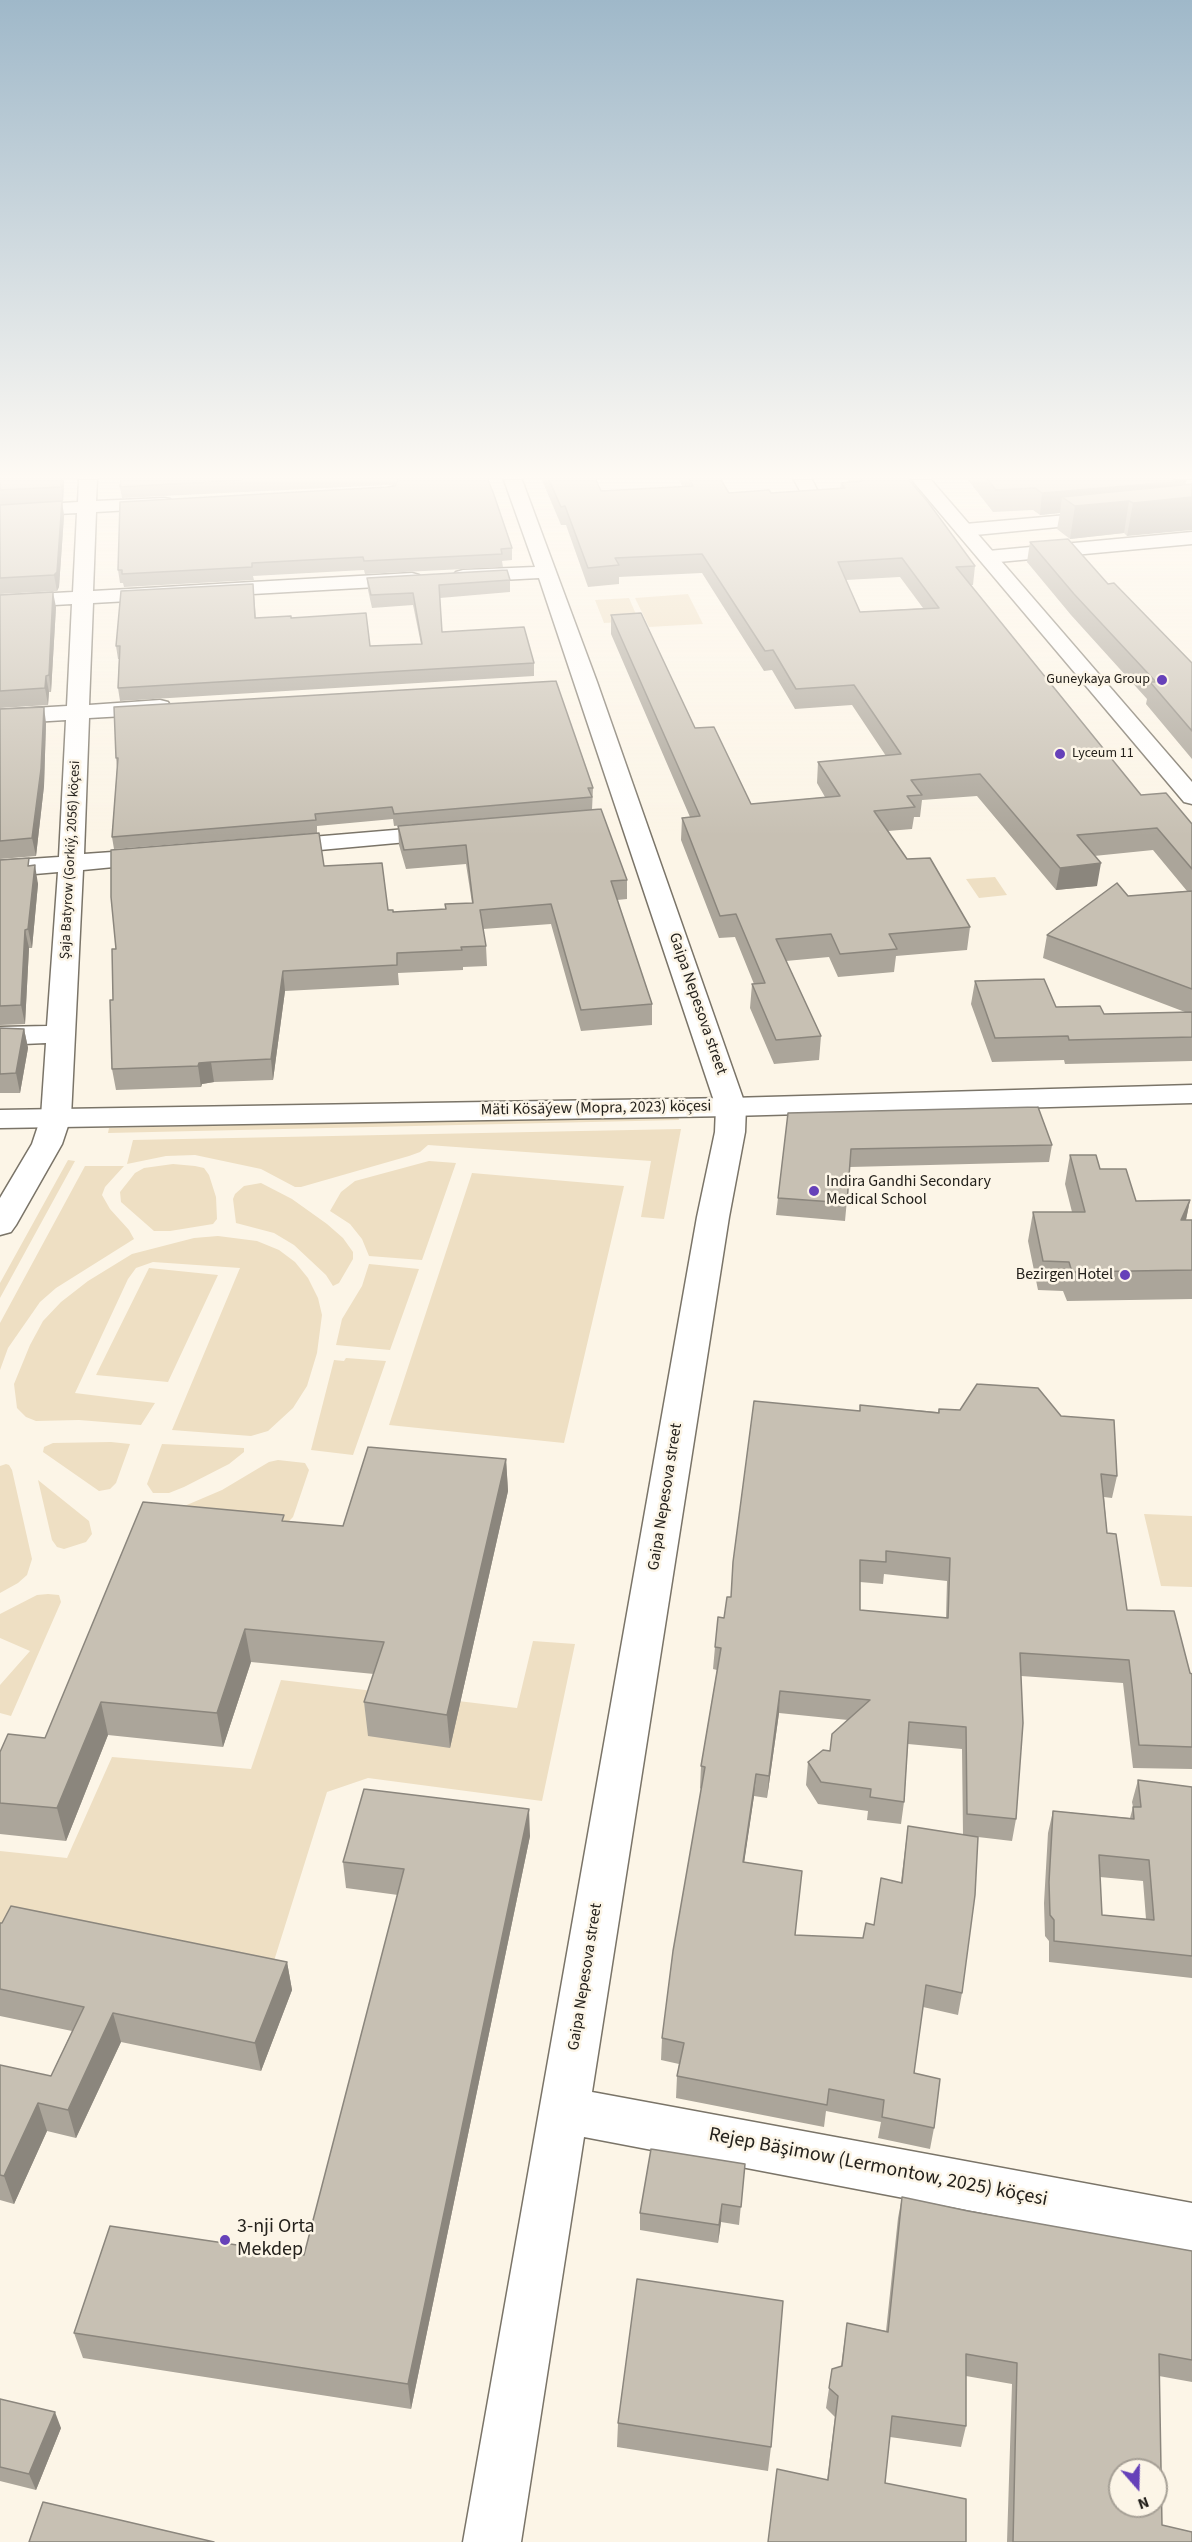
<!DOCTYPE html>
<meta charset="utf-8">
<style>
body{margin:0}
#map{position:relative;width:1192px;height:2542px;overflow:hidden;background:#fcf5e7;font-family:"Source Sans 3",sans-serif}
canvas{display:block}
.north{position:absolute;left:1108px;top:2458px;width:60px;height:60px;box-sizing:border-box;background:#fcf5e7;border:2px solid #a6a096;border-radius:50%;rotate:160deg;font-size:16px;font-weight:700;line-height:24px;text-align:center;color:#24211c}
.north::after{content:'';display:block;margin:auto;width:21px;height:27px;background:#6641b9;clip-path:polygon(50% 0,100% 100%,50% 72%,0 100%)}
</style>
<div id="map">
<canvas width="1192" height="2542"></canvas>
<div class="north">N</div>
</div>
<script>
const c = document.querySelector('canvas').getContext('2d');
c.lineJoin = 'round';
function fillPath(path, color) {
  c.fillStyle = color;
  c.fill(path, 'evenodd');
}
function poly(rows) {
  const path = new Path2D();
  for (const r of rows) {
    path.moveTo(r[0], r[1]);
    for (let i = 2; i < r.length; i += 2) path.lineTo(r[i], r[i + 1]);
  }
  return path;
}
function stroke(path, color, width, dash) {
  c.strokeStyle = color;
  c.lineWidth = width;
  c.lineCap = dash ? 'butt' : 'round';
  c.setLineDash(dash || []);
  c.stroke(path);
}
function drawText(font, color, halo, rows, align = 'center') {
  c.font = font + ' "Source Sans 3",sans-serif';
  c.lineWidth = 5;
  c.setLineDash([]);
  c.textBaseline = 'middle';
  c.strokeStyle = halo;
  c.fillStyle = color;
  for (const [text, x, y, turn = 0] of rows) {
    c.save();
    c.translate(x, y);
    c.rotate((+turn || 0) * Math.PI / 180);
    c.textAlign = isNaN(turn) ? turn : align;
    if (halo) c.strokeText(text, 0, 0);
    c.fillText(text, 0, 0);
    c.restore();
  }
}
fillPath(poly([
 [688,594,703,624,649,627,635,598],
 [629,598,639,621,604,623,595,600],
 [995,877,1007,895,979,898,966,879],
 [678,1115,679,1120,108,1133,109,1128],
 [681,1129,664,1219,641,1217,651,1161,428,1145,420,1152,409,1156,301,1187,295,1187,261,1169,195,1155,166,1156,127,1164,133,1140],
 [68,1160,75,1161,0,1298,0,1283],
 [429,1161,456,1163,422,1260,369,1256,362,1239,350,1224,330,1211,341,1192,355,1181],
 [173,1164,195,1166,204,1168,209,1175,216,1197,217,1219,213,1224,170,1231,154,1231,121,1202,120,1192,135,1173,144,1168],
 [85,1166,124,1166,105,1187,102,1195,110,1209,129,1230,134,1239,56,1288,40,1302,8,1348,0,1370,0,1323],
 [472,1173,624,1186,564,1443,389,1425],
 [261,1183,292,1199,327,1224,343,1238,353,1252,353,1259,339,1283,333,1286,326,1275,294,1245,274,1233,236,1223,233,1199,235,1194,244,1186],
 [218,1236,257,1241,279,1250,295,1262,308,1278,318,1298,322,1315,317,1353,307,1386,293,1408,268,1431,251,1436,172,1430,240,1268,153,1262,136,1268,128,1279,75,1393,155,1403,141,1425,79,1420,36,1421,26,1417,17,1408,14,1384,30,1345,43,1321,61,1302,88,1281,132,1254,194,1238],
 [369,1264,419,1269,390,1350,336,1345,342,1319,362,1286],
 [149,1268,218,1275,168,1382,96,1375],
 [346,1358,386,1361,353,1455,311,1450,334,1360,344,1361],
 [111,1442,130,1444,116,1483,110,1489,99,1491,43,1452,44,1447,53,1443],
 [162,1444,244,1448,244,1452,229,1464,184,1487,169,1493,153,1493,147,1484],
 [278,1460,305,1463,309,1470,293,1517,288,1522,175,1510,222,1490,269,1462],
 [6,1464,9,1465,12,1470,32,1559,27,1575,18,1583,0,1593,0,1466],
 [38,1480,89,1521,92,1534,86,1542,64,1549,57,1547,52,1540],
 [1144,1514,1192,1516,1192,1587,1161,1586],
 [48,1594,59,1595,61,1602,11,1716,0,1713,0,1685,30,1651,0,1638,0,1614,37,1595],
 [533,1641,575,1644,542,1801,368,1778,327,1792,268,1980,0,1926,0,1851,67,1858,112,1757,251,1769,281,1680,517,1708]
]), '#eedfc3');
const minor = poly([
 [79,480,97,480,96,501,164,498,170,499,173,503,170,507,164,508,96,512,93,591,412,573,419,575,422,579,419,583,412,585,93,603,89,705,160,700,168,702,171,707,168,712,160,714,89,718,84,854,155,849,164,851,167,856,164,861,155,863,83,870,71,1117,62,1144,16,1225,11,1232,0,1235,0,1198,32,1144,41,1117,46,1043,0,1045,0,1027,47,1026,58,872,0,877,0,861,59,857,66,720,0,724,0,710,67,706,72,604,0,608,0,596,73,592,77,513,0,517,0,507,78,502,79,480],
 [504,480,522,480,597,682,746,1107,745,1132,729,1217,592,2092,1192,2203,1192,2253,584,2137,521,2542,463,2542,697,1217,715,1132,716,1107,539,578,463,582,456,580,453,576,456,572,463,570,535,567,504,480],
 [794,480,812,480,823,501,820,505,808,505,794,480],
 [1175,480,1192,480,1192,491,1186,490,1175,480],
 [1192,504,1192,514,965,536,958,534,956,530,958,526,965,524,1192,504],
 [1192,532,1192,544,988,563,981,561,978,557,981,553,988,551,1192,532],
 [442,826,451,828,454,833,451,838,276,854,267,852,264,847,267,842,276,840,442,826]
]);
const tertiary = poly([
 [912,480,931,480,1192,782,1192,804,1184,802,912,480],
 [1192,1085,1192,1103,731,1116,0,1128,0,1110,731,1098,1192,1085]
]);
stroke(minor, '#7a7468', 3);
stroke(tertiary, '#7a7468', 3);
fillPath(minor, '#fff');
fillPath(tertiary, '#fff');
fillPath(poly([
 [0,480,64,480,63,502,62,502,64,516,59,587,57,591,0,594],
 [121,480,488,480,512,548,512,560,502,561,503,567,365,574,364,570,253,576,254,580,124,587,123,583,120,583,118,570,393,486,388,485,122,498,120,487],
 [542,480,596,480,601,491,683,487,679,480,721,480,729,493,771,493,840,488,841,483,849,482,848,480,909,480,975,566,973,585,971,585,1141,795,1192,824,1192,1061,1065,1064,1064,1060,992,1062,971,1004,975,981,1056,1007,1104,1014,1185,1012,1043,958,1047,935,1128,896,1187,891,1153,850,1094,856,1097,886,1056,890,977,796,922,800,920,817,914,817,912,829,888,831,907,859,970,927,967,950,896,956,894,972,838,977,829,957,786,961,821,1036,819,1060,774,1064,750,1008,752,984,754,984,735,937,719,938,681,840,682,818,690,817,611,634,611,615,751,804,825,797,817,783,818,762,886,756,852,705,795,709,772,670,764,671,702,573,619,577,619,584,588,587,566,525,561,525],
 [900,577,923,608,860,612,846,580],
 [968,480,1185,480,1186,481,1185,485,1127,536,1124,533,1070,539,1057,529,1060,513,1040,515,1033,510,993,512],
 [1030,542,1108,584,1192,663,1192,759,1146,704,1147,699,1071,615,1027,562],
 [367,578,510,580,510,592,440,598,442,632,534,663,534,676,120,701,118,688,119,659,118,659,116,646,253,584,256,618,291,618,370,646,421,644,413,605,372,608,368,590],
 [0,595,56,607,51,692,49,692,48,705,0,708],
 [0,709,46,723,44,786,36,856,0,859],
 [116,758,593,788,592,810,394,826,393,819,317,826,317,833,114,849,112,837,117,768],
 [398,826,627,880,627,899,617,900,652,1004,652,1025,581,1031,551,924,483,929,486,946,487,966,463,967,463,970,398,973,399,985,285,991,273,1080,214,1082,202,1084,201,1087,116,1090,112,1069,113,1000,116,949,324,866,388,910,393,912,446,909,472,903,466,864,406,869,399,845],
 [0,860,31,866,38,884,32,948,29,948,25,1024,0,1025],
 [0,1028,24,1029,28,1048,20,1093,0,1093],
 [788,1113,1052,1145,1049,1162,850,1167,845,1221,776,1215],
 [1070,1155,1100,1169,1136,1201,1190,1200,1186,1220,1192,1220,1192,1299,1067,1301,1063,1291,1038,1290,1028,1241,1033,1212,1072,1212,1065,1184],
 [860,1405,938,1412,939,1409,1061,1416,1117,1476,1112,1498,1104,1497,1107,1533,1127,1610,1190,1673,1192,1674,1192,1769,1133,1768,1123,1683,1021,1676,1016,1819,1012,1841,978,1837,962,1993,958,2015,923,2007,914,2073,934,2128,930,2149,878,2138,881,2122,826,2111,824,2127,676,2098,677,2076,679,2064,661,2060,662,2038,701,1789,700,1788,701,1766,717,1670,713,1669,715,1647,731,1597,860,1411],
 [884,1574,947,1581,946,1618,860,1610,860,1582,883,1584],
 [779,1713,848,1720,830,1751,808,1762,806,1785,818,1804,868,1811,867,1820,901,1824,904,1802,908,1744,962,1749,963,1835,908,1826,901,1882,874,1925,863,1938,795,1935,744,1862,754,1796,767,1798],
 [506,1459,508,1491,450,1748,368,1736,364,1702,374,1674,251,1662,223,1747,108,1735,66,1841,0,1834,0,1752,45,1738,285,1521,343,1526],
 [1138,1780,1192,1787,1192,1978,1049,1962,1049,1941,1045,1936,1044,1903,1048,1833,1053,1811,1130,1818,1133,1807,1132,1802],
 [1100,1877,1143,1881,1146,1919,1102,1915],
 [530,1836,411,2409,83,2358,74,2333,304,2255,398,1895,346,1888,343,1862],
 [0,1923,287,1962,292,1990,261,2071,121,2042,76,2138,47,2131,14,2204,0,2200,0,2065,51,2076,72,2031,0,2016],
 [745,2164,739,2225,721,2222,718,2243,640,2230,640,2213],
 [902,2197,968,2211,1192,2251,1192,2382,1159,2376,1162,2525,1192,2542,1007,2542,1012,2384,966,2376,966,2426,961,2447,890,2437,827,2480,835,2417,826,2408,832,2369,841,2366,847,2323,886,2331,898,2218],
 [0,2399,61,2428,36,2490,0,2481],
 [618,2423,771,2447,768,2471,617,2447]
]), '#aba59a');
fillPath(poly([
 [61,480,64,480,64,484,63,502,61,487],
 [1186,481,1183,498,1192,497,1192,530,1127,536,1133,503,1129,501,1124,533,1070,539,1075,506,1062,497,1060,513,1040,515,1042,493],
 [62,501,64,516,59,587,57,591,54,575],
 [53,592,56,607,51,692,49,675],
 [46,676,49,692,48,705,45,688],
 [44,707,46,723,44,786,36,856,32,838],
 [1101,863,1097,886,1056,890,1060,868],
 [35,865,38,884,32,948,28,929],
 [25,930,29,948,25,1024,21,1005],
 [283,971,285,991,273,1080,271,1059],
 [24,1029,28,1048,20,1093,16,1073],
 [211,1062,214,1082,202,1084,201,1087,198,1066,199,1063],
 [1190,1200,1184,1229,1181,1220],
 [506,1459,508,1491,450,1748,447,1715],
 [245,1629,251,1662,223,1747,217,1713],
 [780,1691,779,1713,767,1798,769,1776],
 [101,1702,108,1735,66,1841,57,1808],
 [756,1774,754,1796,741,1884,743,1862],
 [529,1809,530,1836,411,2409,408,2384],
 [287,1962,292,1990,261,2071,255,2043],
 [113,2013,121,2042,76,2138,68,2110],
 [38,2103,47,2131,14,2204,4,2176],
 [722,2204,721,2222,718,2243,719,2225],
 [55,2412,61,2428,36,2490,29,2474]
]), '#8b867d');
const building = poly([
 [0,480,61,480,61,487,0,490,0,480],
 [121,480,242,480,120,487,121,480],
 [398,480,488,480,493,492,512,548,501,549,502,554,364,561,363,557,252,563,252,567,122,574,122,570,118,570,120,502,387,487,395,486,398,480],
 [549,480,596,480,601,491,693,486,690,480,721,480,729,493,769,490,771,493,845,488,841,483,863,481,862,480,909,480,928,502,975,566,956,567,1141,795,1166,793,1192,824,1192,869,1157,828,1077,835,1101,863,1060,868,980,774,911,780,922,795,907,796,915,807,874,811,907,859,930,858,970,927,889,934,897,949,840,954,831,934,776,939,821,1036,776,1040,752,984,765,983,736,914,720,916,682,818,700,816,611,615,641,613,695,728,714,727,751,804,840,796,818,762,901,754,854,685,796,689,773,650,765,651,702,554,615,558,619,565,588,568,565,506,561,507,549,480],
 [902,558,939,608,860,612,838,562,902,558],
 [988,480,1185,480,1186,481,1042,493,1035,488,996,490,988,480],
 [1192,484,1192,497,1133,503,1129,501,1075,506,1062,497,1192,484],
 [62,501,57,572,54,575,0,578,0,505,62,501],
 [1068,539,1108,584,1114,583,1192,663,1192,731,1150,682,1156,682,1074,594,1030,542,1068,539],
 [507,570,510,580,439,585,442,632,524,627,534,663,118,688,120,646,116,646,121,591,253,584,255,618,291,616,291,618,366,613,370,646,422,644,413,593,371,595,367,578,507,570],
 [53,592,49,675,46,676,45,688,0,691,0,595,53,592],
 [556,681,593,788,588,788,592,797,394,814,392,807,315,814,316,820,112,837,118,758,116,758,114,707,556,681],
 [44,707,41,769,32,838,0,841,0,709,44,707],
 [601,809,627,880,611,881,652,1004,581,1010,551,904,480,910,486,946,461,947,462,950,397,953,397,965,283,971,271,1059,211,1062,199,1063,198,1066,112,1069,110,1000,113,1000,112,949,116,949,111,897,111,850,319,833,324,866,382,863,388,910,393,910,393,912,446,909,445,904,473,903,466,845,404,850,398,826,601,809],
 [29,858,28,866,35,865,28,929,25,930,21,1005,0,1006,0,860,29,858],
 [1117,883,1128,896,1192,891,1192,989,1047,935,1117,883],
 [1044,979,1056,1007,1100,1006,1104,1014,1192,1012,1192,1037,1069,1040,1068,1036,995,1038,975,981,1044,979],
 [0,1028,24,1029,16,1073,0,1074,0,1028],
 [1038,1107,1052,1145,851,1149,847,1203,778,1198,788,1113,1038,1107],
 [1070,1155,1096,1155,1100,1169,1126,1169,1136,1201,1190,1200,1181,1220,1192,1220,1192,1270,1072,1272,1069,1262,1043,1261,1033,1212,1085,1212,1070,1155],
 [977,1384,1038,1388,1061,1416,1114,1420,1117,1476,1101,1474,1107,1533,1116,1534,1127,1610,1174,1611,1190,1673,1192,1674,1192,1747,1139,1745,1129,1660,1020,1653,1023,1723,1016,1819,967,1814,966,1727,909,1722,904,1802,870,1797,871,1789,821,1782,808,1762,823,1750,830,1751,832,1734,870,1700,780,1691,769,1776,756,1774,743,1862,802,1871,795,1935,863,1938,866,1923,874,1925,881,1878,902,1883,908,1826,978,1837,975,1895,962,1993,926,1985,914,2073,940,2079,934,2128,882,2117,884,2100,829,2089,827,2105,677,2076,684,2043,662,2038,673,1951,705,1767,701,1766,721,1648,715,1647,718,1617,724,1618,727,1597,731,1597,733,1562,754,1401,860,1411,860,1405,939,1413,939,1409,960,1410,977,1384],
 [886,1551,950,1558,948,1618,860,1610,860,1560,886,1562,886,1551],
 [368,1447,506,1459,447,1715,364,1702,384,1642,245,1629,217,1713,101,1702,57,1808,0,1803,0,1752,8,1734,45,1738,143,1502,284,1515,282,1521,343,1526,368,1447],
 [1138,1780,1192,1787,1192,1956,1054,1941,1054,1920,1050,1915,1049,1882,1053,1811,1134,1819,1133,1807,1141,1807,1138,1780],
 [1099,1855,1149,1860,1154,1920,1102,1915,1099,1855],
 [364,1789,529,1809,408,2384,74,2333,110,2226,304,2255,404,1869,343,1862,364,1789],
 [11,1906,287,1962,255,2043,113,2013,68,2110,38,2103,4,2176,0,2175,0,2065,51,2076,84,2007,0,1989,0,1923,2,1923,11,1906],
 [651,2149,745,2164,741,2207,722,2204,719,2225,640,2213,651,2149],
 [902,2197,968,2211,1192,2251,1192,2360,1159,2354,1162,2525,1192,2532,1192,2542,1013,2542,1017,2363,966,2354,966,2426,892,2416,885,2483,966,2499,966,2542,768,2542,777,2469,828,2480,838,2396,829,2388,832,2369,842,2366,847,2323,888,2332,902,2197],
 [1120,2470,1156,2470,1156,2506,1120,2506,1120,2470],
 [637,2279,783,2301,771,2447,618,2423,637,2279],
 [0,2399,55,2412,29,2474,0,2467,0,2399],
 [43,2502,214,2542,29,2542,43,2502]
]);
fillPath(building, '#c7c0b3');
stroke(building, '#8b867d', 1.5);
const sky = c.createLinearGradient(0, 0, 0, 836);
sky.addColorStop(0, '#9fb8c9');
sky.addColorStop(0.57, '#fefaf4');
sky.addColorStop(1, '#fefaf400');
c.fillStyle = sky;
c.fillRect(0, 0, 1192, 836);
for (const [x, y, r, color] of [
 [1162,680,6,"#6641b9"],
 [1060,754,6,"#6641b9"],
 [814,1191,6,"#6641b9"],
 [1125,1275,6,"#6641b9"],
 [225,2240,6,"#6641b9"]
]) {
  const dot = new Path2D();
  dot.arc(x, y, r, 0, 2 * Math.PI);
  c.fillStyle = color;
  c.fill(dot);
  stroke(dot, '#fcf5e7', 2);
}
drawText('14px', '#24211c', '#fcf5e7', [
 ["Guneykaya Group",1150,680],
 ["Lyceum 11",1072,754,"left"]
], 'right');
drawText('14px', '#24211c', '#fcf5e7', [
 ["Şaja Batyrow (Gorkiý, 2056) köçesi",71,860,-87]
]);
drawText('16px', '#24211c', '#fcf5e7', [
 ["Gaipa Nepesova street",697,1004,71],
 ["Mäti Kösäýew (Mopra, 2023) köçesi",596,1109,-1],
 ["Gaipa Nepesova street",666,1497,-81],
 ["Gaipa Nepesova street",586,1977,-81]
]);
drawText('16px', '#24211c', '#fcf5e7', [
 ["Indira Gandhi Secondary",826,1182],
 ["Medical School",826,1200],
 ["Bezirgen Hotel",1113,1275,"right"]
], 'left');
drawText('20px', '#24211c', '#fcf5e7', [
 ["Rejep Bäşimow (Lermontow, 2025) köçesi",878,2168,11]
]);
drawText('20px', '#24211c', '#fcf5e7', [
 ["3-nji Orta",237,2228],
 ["Mekdep",237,2251]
], 'left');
</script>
